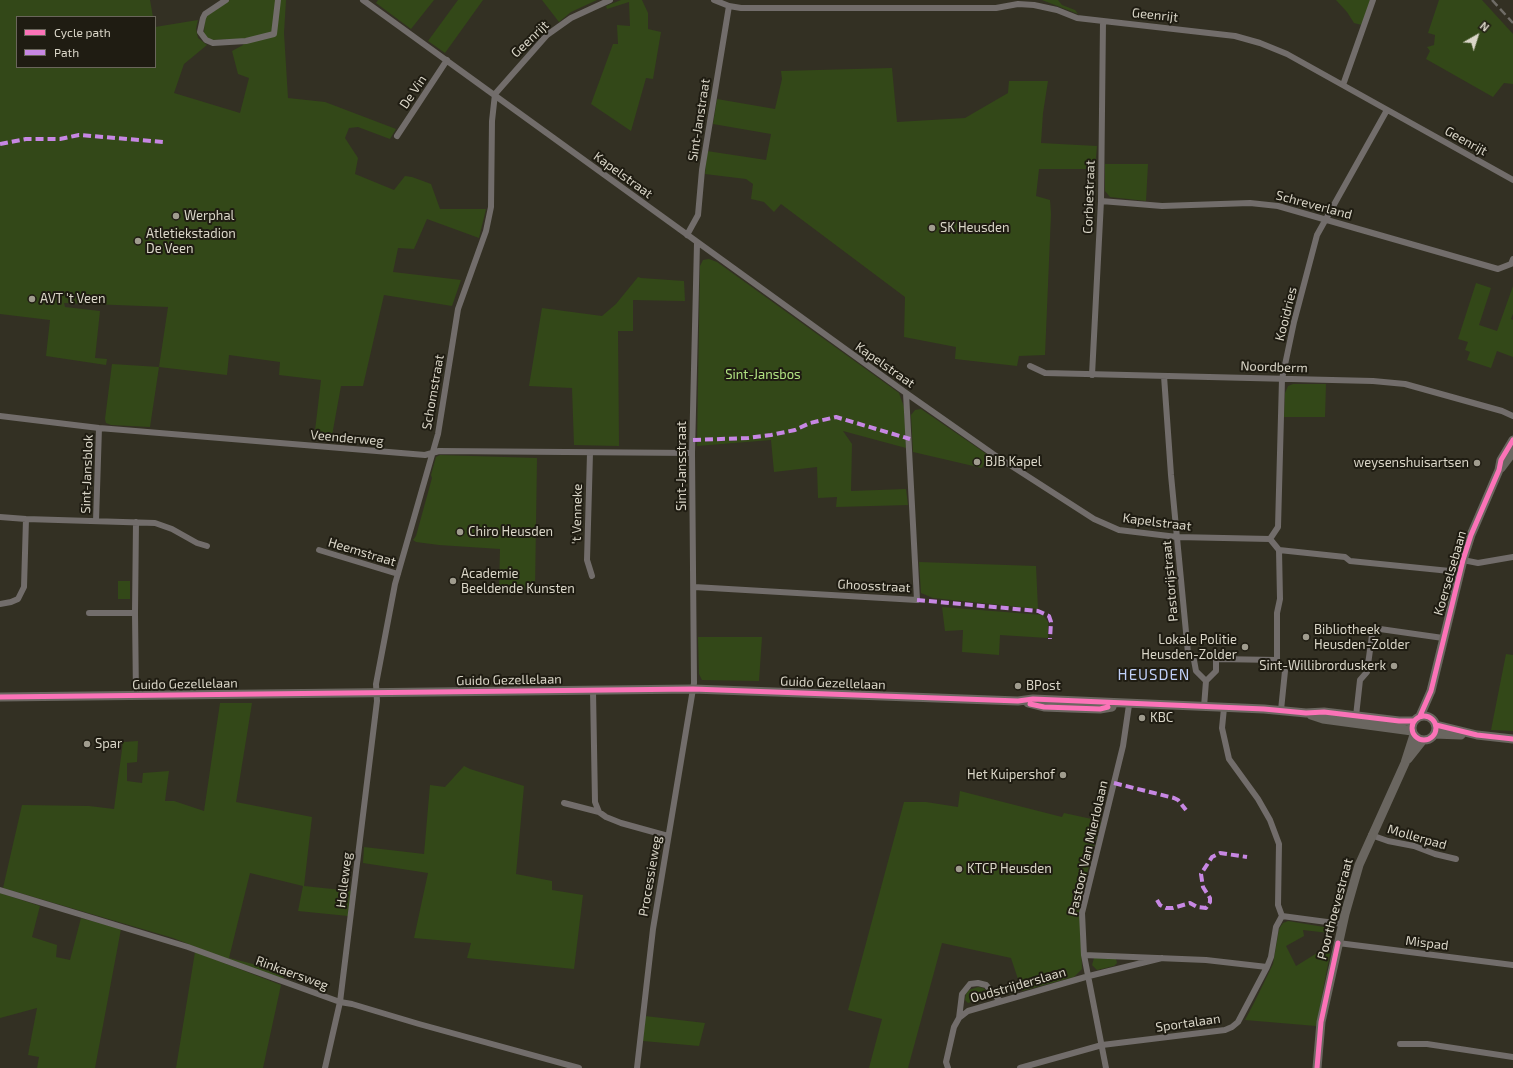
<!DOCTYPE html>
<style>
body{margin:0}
#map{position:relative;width:1513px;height:1068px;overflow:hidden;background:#333023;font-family:"Exo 2",sans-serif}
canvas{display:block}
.legend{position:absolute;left:16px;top:16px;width:140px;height:52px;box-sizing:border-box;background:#1f1c12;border:1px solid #6a665b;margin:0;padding:5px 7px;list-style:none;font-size:12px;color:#dad6c8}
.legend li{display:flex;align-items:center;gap:8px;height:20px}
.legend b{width:20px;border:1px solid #6a665b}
.north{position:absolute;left:1457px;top:16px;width:40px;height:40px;-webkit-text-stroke:3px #1f1c12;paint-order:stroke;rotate:39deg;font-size:11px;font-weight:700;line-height:16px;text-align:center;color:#dad6c8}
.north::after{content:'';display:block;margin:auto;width:14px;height:18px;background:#dad6c8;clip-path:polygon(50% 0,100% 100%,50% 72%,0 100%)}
</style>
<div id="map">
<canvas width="1513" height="1068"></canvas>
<ul class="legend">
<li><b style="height:5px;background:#fb73b8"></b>Cycle path</li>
<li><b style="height:5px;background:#c787e3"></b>Path</li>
</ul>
<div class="north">N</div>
</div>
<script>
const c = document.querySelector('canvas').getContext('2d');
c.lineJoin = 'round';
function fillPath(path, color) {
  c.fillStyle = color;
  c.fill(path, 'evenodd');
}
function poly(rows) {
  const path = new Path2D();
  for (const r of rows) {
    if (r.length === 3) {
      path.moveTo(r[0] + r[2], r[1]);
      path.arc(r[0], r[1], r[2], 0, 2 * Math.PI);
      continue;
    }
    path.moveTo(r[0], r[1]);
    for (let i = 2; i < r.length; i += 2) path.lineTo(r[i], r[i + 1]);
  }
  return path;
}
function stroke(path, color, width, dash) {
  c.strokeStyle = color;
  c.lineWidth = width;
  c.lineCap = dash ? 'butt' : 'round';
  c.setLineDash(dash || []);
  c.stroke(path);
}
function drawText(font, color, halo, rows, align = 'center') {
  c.font = font + ' "Exo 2",sans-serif';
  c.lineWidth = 4;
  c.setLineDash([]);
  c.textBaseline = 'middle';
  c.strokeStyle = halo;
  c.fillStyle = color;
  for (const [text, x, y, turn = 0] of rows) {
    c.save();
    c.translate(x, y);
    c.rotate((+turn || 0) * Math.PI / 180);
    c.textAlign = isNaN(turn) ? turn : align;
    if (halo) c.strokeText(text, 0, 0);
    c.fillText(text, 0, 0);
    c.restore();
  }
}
fillPath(poly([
 [0,0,150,0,153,17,17,17,17,67,155,67,155,27,198,20,196,29,198,38,207,45,184,64,174,93,240,113,249,78,238,74,232,51,243,45,245,39,208,40,204,33,205,17,230,0,286,0,284,33,288,98,325,102,396,129,390,139,358,127,349,128,345,138,358,158,355,174,394,190,405,176,412,177,431,184,440,209,486,209,479,238,427,219,414,249,398,248,393,272,461,280,452,306,384,295,363,386,341,386,331,441,314,439,321,380,279,375,280,362,229,355,227,375,159,367,150,427,111,425,106,423,105,419,112,364,159,367,168,307,64,303,65,307,100,311,95,358,107,359,106,365,46,356,50,320,0,314],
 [378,0,434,0,411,29,376,3],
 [458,0,483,0,445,53,428,41],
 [542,0,597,0,571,12,559,22],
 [621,0,642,0,648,13,648,29,661,32,653,79,646,78,631,131,591,104,613,44,618,44,617,25,630,26,629,2,607,9,606,6],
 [1042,0,1058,0,1062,5,1075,10,1078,14],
 [1336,0,1370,0,1362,25,1354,23,1347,12],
 [1439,0,1482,0,1513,34,1513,84,1504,83,1493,97,1426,59,1430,51,1427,47,1434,45,1435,35,1428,33],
 [892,68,897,122,965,118,1008,93,1009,81,1048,81,1043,113,1041,143,1097,146,1095,169,1039,169,1036,196,1050,200,1051,214,1045,355,1019,356,1017,366,955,359,956,347,904,337,905,297,781,204,774,212,764,202,751,199,753,184,746,179,705,174,707,151,766,160,771,134,713,124,717,99,775,109,782,79,781,71],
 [1105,164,1148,164,1146,201,1110,197,1105,191],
 [709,259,717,262,899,393,904,407,906,448,843,431,852,444,851,491,906,489,908,505,836,507,837,497,818,498,817,467,774,472,771,440,697,446,700,266,703,260],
 [638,277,641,278,684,281,685,301,633,300,633,331,618,331,619,446,574,445,572,388,529,386,542,308,602,316,616,304],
 [1476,283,1491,288,1479,325,1497,331,1513,286,1513,314,1511,319,1513,320,1513,357,1497,351,1491,368,1467,360,1470,352,1465,350,1468,342,1458,339],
 [1293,384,1326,384,1325,417,1284,417,1285,393,1288,386],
 [921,409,988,455,982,468,913,452,911,415,915,410],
 [440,455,537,458,535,590,499,589,500,549,439,545,416,542,413,540,416,536,432,478,431,475,436,457],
 [919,562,1036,566,1038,609,933,598,921,593],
 [118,581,130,581,130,599,118,599],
 [942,607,1043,615,1048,622,1048,638,1000,635,999,655,962,652,963,630,945,631],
 [698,637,762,637,759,681,702,680,699,674],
 [1506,654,1513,655,1513,731,1491,730],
 [220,703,252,703,236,802,312,817,304,886,351,891,348,916,298,911,303,886,250,873,229,958,285,972,283,981,173,938,3,888,22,805,89,806,114,809,123,742,138,741,137,762,127,763,127,781,142,783,143,773,169,771,165,801,174,801,204,811],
 [464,766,470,769,524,786,516,874,552,881,552,890,583,895,574,969,467,958,471,943,414,938,428,873,363,863,364,847,424,854,430,785,445,787],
 [960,791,1062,817,1064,813,1101,821,1083,889,1080,912,1082,969,1074,977,1022,991,1011,958,942,943,908,1068,869,1068,882,1019,848,1010,904,802,926,802,958,807],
 [0,893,40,906,32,937,57,945,56,957,70,960,81,918,121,929,95,1068,37,1068,39,1057,28,1055,37,1008,0,1018],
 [1288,921,1330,928,1331,931,1329,933,1303,930,1304,936,1286,946,1296,966,1322,950,1326,951,1330,954,1316,1026,1245,1020,1255,1001,1273,964,1279,929,1283,923],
 [195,952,281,985,263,1068,176,1068],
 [1094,958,1116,959,1117,963,1114,966,1097,970,1092,965],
 [978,987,983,988,988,992,988,997,968,1003,965,1000,966,994,969,990],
 [645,1016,705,1023,699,1046,643,1041]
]), '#334818');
stroke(poly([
 [226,0,205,14,203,18,200,32,206,40,213,43,246,41,274,34,278,0],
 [363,0,906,393,993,454,1094,519,1119,530,1177,537,1270,539],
 [714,0,729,6,741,8,996,8,1018,4,1034,5,1057,10,1077,18,1235,36,1260,43,1287,54,1513,180],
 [1343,85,1373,0],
 [495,94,547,35,571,18,610,0],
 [397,136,447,60],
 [1101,201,1162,206,1250,203,1278,206,1498,269,1511,264,1513,259],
 [687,235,698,215,702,170,729,6],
 [1030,366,1045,373,1373,381,1405,384,1502,411,1513,416],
 [1092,375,1101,201,1103,21],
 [1164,376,1171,475,1188,653,1194,660,1196,671,1206,681],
 [0,416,99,428,425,455,439,451,692,453],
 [590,453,587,560,592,576],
 [0,517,26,519,155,523,172,529,197,543,207,546],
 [96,521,99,428],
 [1270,539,1278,527,1282,379,1294,322,1317,235,1387,110],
 [1270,539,1279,550,1345,557,1350,561,1460,572],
 [319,550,398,574],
 [1279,550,1280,599,1277,613,1277,660,1285,671,1281,710],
 [1463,560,1478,563,1513,557],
 [694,587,917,600,906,393],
 [0,604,11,602,18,599,24,587,26,519],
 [89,613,135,613,136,696],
 [135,613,136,522],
 [593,691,595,802,599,812,606,817,621,823,668,836],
 [1204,707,1206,681,1216,671,1216,659,1277,660],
 [1224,708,1222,728,1229,759,1258,799,1270,820,1279,844,1278,905,1282,916],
 [1356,716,1360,680,1367,672,1373,628,1443,638],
 [564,803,599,812],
 [1371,835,1388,841,1414,846,1435,854,1456,859],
 [0,890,188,947,340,1002,352,1004,419,1024,579,1068],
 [1338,943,1513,965],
 [1084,955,1206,960,1267,967],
 [959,1018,962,994,970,984,978,983,986,985,1000,1001],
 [1400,1044,1427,1044,1513,1057],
 [325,1068,340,1002,377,701,376,684,395,584,438,434,458,309,486,231,491,207,492,121,495,94],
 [637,1068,653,929,694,683,692,453,697,243],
 [948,1068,946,1062,954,1027,959,1018,968,1011,1089,976,1162,958],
 [1020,1068,1102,1045,1225,1030,1232,1027,1238,1022,1267,967,1271,957,1276,927,1282,916,1342,924],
 [1106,1068,1084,955,1082,913,1123,746,1129,705]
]), '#726d6b', 6);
stroke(poly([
 [1501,468,1513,452],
 [0,697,693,689,1018,701,1033,699,1264,709,1306,713,1324,712,1399,721,1414,721],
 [1028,703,1044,707,1070,708,1100,709,1112,707],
 [1311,715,1323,719,1412,731],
 [1424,728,12],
 [1420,716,1431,691,1463,560,1471,535,1499,470,1501,460,1513,440],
 [1436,725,1477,735,1513,739],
 [1434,734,1461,735],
 [1408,759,1423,740],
 [1317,1068,1321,1022,1345,914,1359,865,1405,763,1414,735]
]), '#6a6660', 9);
stroke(poly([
 [1492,0,1513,23]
]), '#6f6c66', 2.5, [8, 4]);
stroke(poly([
 [0,144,26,139,60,139,79,135,163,142],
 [693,440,748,438,771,435,795,430,810,423,836,417,910,439],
 [917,600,1038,611,1049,616,1051,622,1050,639],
 [1114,783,1174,798,1178,800,1186,810],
 [1157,900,1160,905,1166,908,1173,908,1190,903,1197,907,1206,908,1210,902,1210,898,1203,887,1201,874,1212,857,1220,853,1247,857]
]), '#c787e3', 4, [8, 4]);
stroke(poly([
 [0,697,693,689,1018,701,1033,699,1264,709,1306,713,1324,712,1399,721,1414,721],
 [1030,704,1044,707,1100,709,1108,707],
 [1424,728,12],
 [1420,716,1431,691,1463,560,1471,535,1499,470,1501,460,1513,440],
 [1436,725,1477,735,1513,739],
 [1317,1068,1321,1022,1338,943]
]), '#fb73b8', 5);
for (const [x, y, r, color] of [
 [176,216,4,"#a09c8e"],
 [932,228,4,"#a09c8e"],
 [138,241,4,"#a09c8e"],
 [32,299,4,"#a09c8e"],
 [977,462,4,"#a09c8e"],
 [1477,463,4,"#a09c8e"],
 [460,532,4,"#a09c8e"],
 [453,581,4,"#a09c8e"],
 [1306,637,4,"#a09c8e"],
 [1245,647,4,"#a09c8e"],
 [1394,666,4,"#a09c8e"],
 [1018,686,4,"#a09c8e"],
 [1142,718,4,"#a09c8e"],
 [87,744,4,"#a09c8e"],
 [1063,775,4,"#a09c8e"],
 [959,869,4,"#a09c8e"]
]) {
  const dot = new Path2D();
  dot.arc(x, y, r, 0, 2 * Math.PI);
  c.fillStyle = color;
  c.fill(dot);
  stroke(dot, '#1f1c12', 1.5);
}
drawText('13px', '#dad6c8', '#1f1c12', [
 ["Geenrijt",1155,15,6],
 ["Geenrijt",530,39,-44],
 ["De Vin",413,92,-56],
 ["Sint-Janstraat",699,120,-81],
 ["Geenrijt",1466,141,29],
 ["Kapelstraat",623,175,36],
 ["Corbiestraat",1089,197,-88],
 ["Schreverland",1314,205,15],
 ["Kooidries",1286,314,-76],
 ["Kapelstraat",885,365,35],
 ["Noordberm",1274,367,2],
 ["Schomstraat",433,392,-80],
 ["Veenderweg",347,438,5],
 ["Sint-Jansstraat",682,466,-90],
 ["Sint-Jansblok",87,474,-88],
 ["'t Venneke",577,514,-89],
 ["Kapelstraat",1157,522,7],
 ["Heemstraat",362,552,17],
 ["Koerselsebaan",1450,573,-74],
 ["Pastorijstraat",1170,581,-95],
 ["Ghoosstraat",874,586,3],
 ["Guido Gezellelaan",509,680,-1],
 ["Guido Gezellelaan",833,683,2],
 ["Guido Gezellelaan",185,684,-1],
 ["Mollerpad",1417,837,16],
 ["Pastoor Van Mierlolaan",1088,848,-77],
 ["Processieweg",650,876,-80],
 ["Holleweg",344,880,-83],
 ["Poorthoevestraat",1335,909,-75],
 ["Mispad",1427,943,7],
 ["Rinkaersweg",292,973,20],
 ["Oudstrijderslaan",1018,985,-16],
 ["Sportalaan",1188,1023,-8]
]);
drawText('13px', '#dad6c8', '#1f1c12', [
 ["Werphal",184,216],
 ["SK Heusden",940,228],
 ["Atletiekstadion",146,234],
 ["De Veen",146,249],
 ["AVT 't Veen",40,299],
 ["BJB Kapel",985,462],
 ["weysenshuisartsen",1469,463,"right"],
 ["Chiro Heusden",468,532],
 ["Academie",461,574],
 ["Beeldende Kunsten",461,589],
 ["Bibliotheek",1314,630],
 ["Heusden-Zolder",1314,645],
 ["Lokale Politie",1237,640,"right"],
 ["Heusden-Zolder",1237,655,"right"],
 ["Sint-Willibrorduskerk",1386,666,"right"],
 ["BPost",1026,686],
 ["KBC",1150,718],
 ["Spar",95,744],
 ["Het Kuipershof",1055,775,"right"],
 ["KTCP Heusden",967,869]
], 'left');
drawText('13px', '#b1e382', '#1f1c12', [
 ["Sint-Jansbos",763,375]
]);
c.letterSpacing = '1px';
drawText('15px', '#c0d0f9', '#1f1c12', [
 ["HEUSDEN",1154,675]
]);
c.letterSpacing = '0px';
</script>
